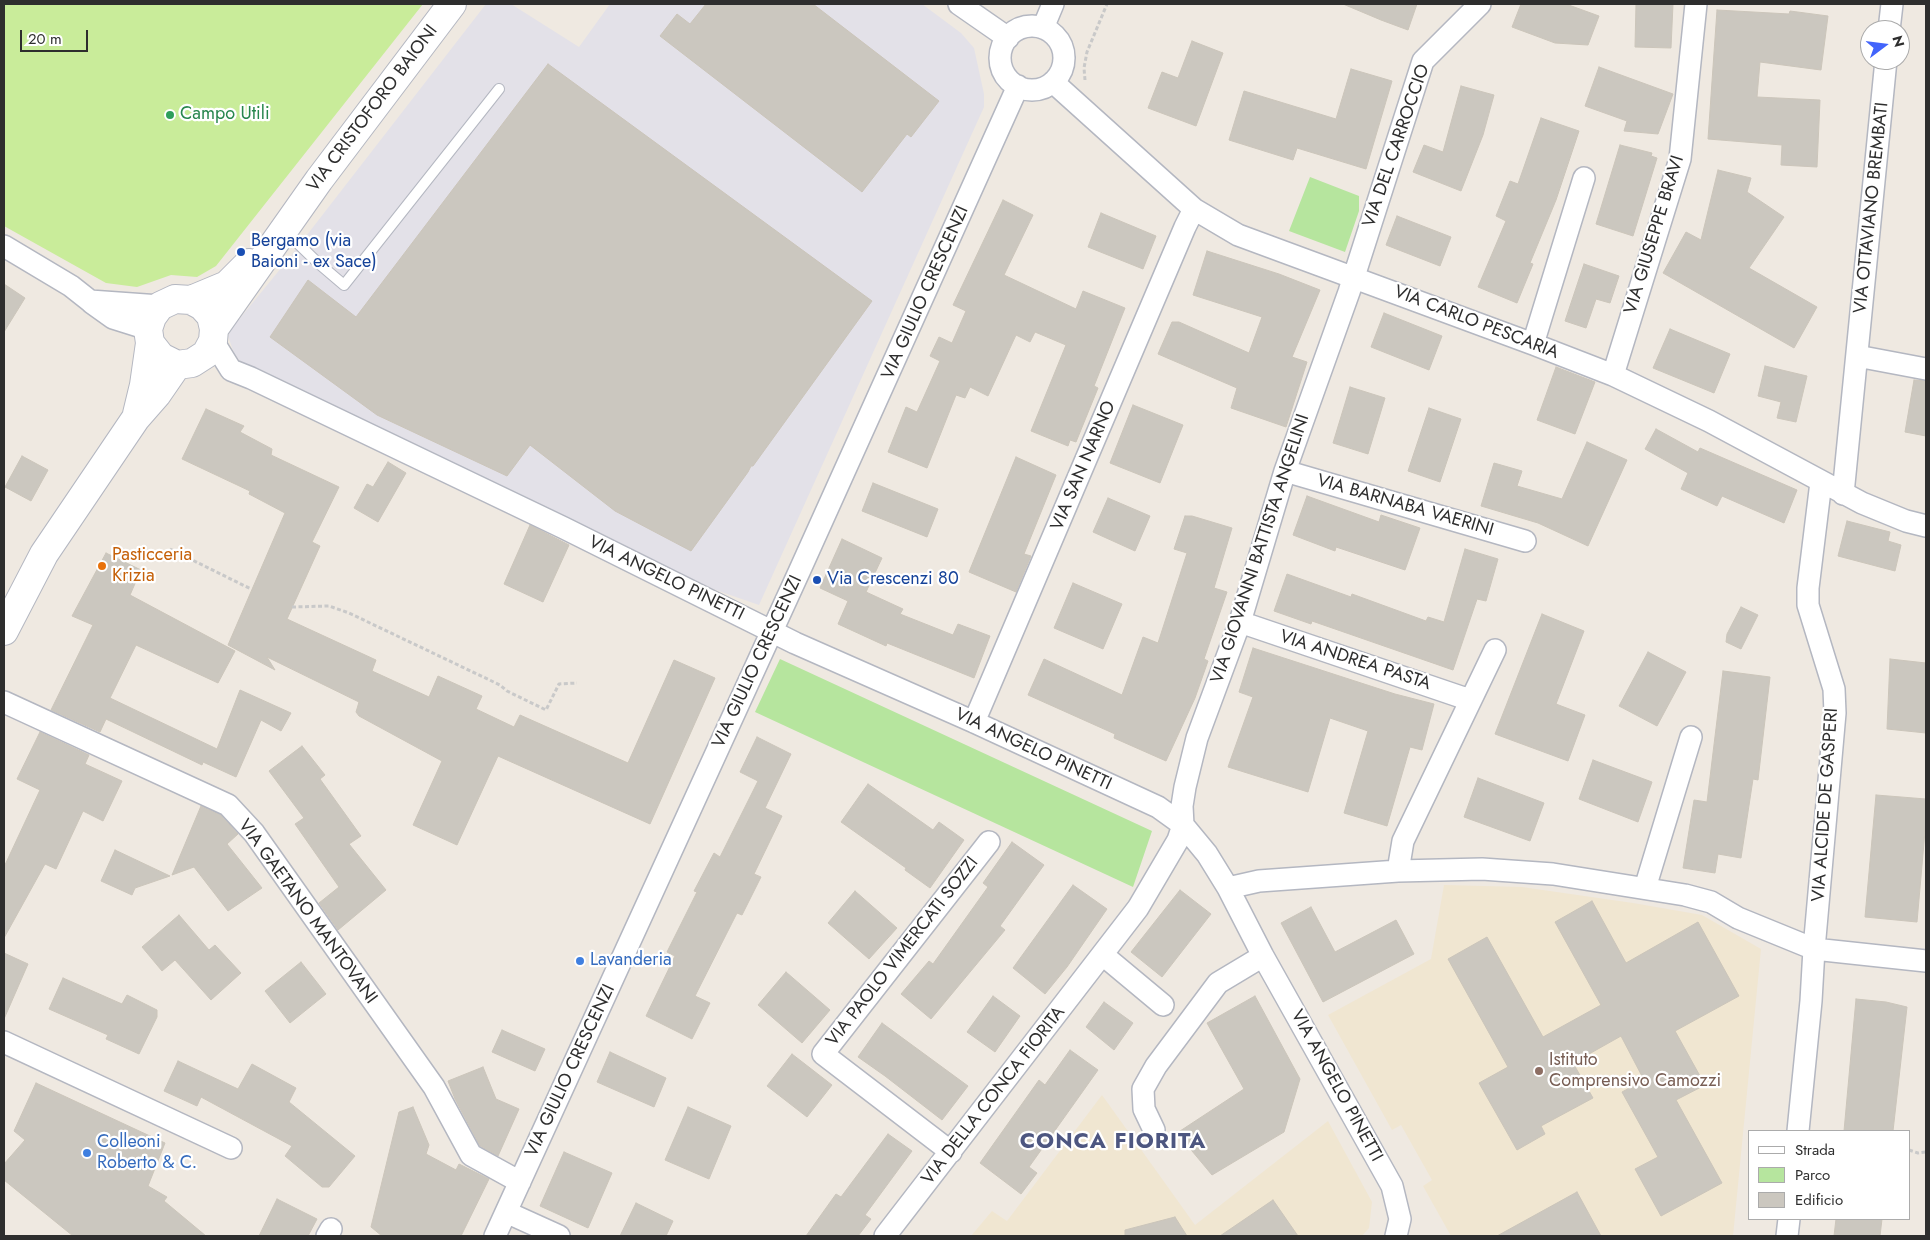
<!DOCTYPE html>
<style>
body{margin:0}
#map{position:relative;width:1930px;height:1240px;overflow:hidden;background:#efe9e1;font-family:Jost,sans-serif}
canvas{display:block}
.frame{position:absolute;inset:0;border:5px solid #2e2e2e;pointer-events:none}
.legend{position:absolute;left:1748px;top:1130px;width:162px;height:90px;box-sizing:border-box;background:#fff;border:1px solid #ababab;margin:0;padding:6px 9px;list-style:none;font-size:15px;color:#2e2e2e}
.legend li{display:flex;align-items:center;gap:10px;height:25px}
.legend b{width:25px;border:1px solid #ababab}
.north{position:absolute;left:1860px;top:20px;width:50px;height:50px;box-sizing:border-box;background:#fff;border:1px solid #ababab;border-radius:50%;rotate:75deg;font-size:14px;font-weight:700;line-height:20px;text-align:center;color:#2e2e2e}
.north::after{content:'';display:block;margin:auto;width:18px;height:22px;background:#4264fb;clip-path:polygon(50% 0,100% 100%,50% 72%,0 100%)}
.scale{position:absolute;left:20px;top:30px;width:68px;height:22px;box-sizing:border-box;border:2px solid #2e2e2e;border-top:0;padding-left:6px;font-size:15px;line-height:18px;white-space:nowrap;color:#2e2e2e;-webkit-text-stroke:4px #fff;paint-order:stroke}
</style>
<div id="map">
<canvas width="1930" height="1240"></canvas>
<div class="frame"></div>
<ul class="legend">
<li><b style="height:6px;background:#fff"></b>Strada</li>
<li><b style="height:14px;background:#b6e59e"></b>Parco</li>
<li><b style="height:14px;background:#cbc7bf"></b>Edificio</li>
</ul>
<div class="north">N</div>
<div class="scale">20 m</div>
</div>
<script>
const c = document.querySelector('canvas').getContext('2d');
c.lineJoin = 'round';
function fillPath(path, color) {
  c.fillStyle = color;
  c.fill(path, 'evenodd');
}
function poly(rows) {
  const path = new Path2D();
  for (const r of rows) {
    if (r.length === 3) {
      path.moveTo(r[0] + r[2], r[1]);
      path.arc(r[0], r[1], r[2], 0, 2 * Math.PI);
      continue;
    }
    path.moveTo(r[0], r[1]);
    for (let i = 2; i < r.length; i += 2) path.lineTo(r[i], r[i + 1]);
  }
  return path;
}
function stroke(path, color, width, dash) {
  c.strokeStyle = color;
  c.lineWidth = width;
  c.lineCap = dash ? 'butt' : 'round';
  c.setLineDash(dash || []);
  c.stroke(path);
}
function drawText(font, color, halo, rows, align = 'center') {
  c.font = font + ' Jost,sans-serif';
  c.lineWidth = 4.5;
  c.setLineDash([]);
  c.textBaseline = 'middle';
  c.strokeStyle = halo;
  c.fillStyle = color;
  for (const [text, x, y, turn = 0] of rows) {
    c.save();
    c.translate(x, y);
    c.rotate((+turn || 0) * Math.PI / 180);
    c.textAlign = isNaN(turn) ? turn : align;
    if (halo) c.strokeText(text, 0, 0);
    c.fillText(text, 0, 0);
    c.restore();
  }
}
fillPath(poly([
 [486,4,511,4,579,47,610,4,922,4,961,33,974,48,984,94,984,107,759,605,713,589,673,570,243,365,234,353,228,336,232,328,286,262]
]), '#e3e1e8');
fillPath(poly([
 [1444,885,1522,887,1633,903,1702,915,1761,949,1733,1236,1451,1236,1423,1186,1432,1180,1401,1125,1392,1130,1328,1015,1431,959],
 [1102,1095,1195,1225,1328,1121,1372,1202,1369,1228,1362,1236,971,1236,992,1211,1007,1221]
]), '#f0e6d1');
fillPath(poly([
 [1310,177,1359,196,1359,211,1345,252,1289,231],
 [780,659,1152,831,1133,887,755,712]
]), '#b6e59e');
fillPath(poly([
 [4,4,423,4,216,266,197,277,171,275,137,287,106,283,4,226]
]), '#c9ec9a');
const building = poly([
 [706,4,813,4,939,101,911,137,907,134,862,192,660,36,677,14,690,24,706,4],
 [1343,4,1417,4,1408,30,1381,20,1343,4],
 [1521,4,1566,4,1599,16,1588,45,1555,43,1512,27,1521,4],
 [1636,4,1673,4,1671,48,1635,47,1636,4],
 [1717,10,1789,14,1790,11,1828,16,1821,70,1760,62,1757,97,1820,100,1817,167,1781,165,1782,145,1708,139,1717,10],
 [1192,41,1223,53,1196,126,1148,108,1162,72,1178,78,1192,41],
 [548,64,872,301,753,466,751,466,748,472,691,551,615,511,530,445,507,476,377,415,270,337,308,280,356,317,548,64],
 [1599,67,1673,94,1658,134,1624,131,1627,121,1585,106,1599,67],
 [1351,69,1392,81,1366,169,1297,148,1293,160,1229,140,1244,91,1336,119,1351,69],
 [1461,86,1494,95,1483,135,1461,191,1413,172,1424,145,1443,152,1461,86],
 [1541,118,1579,131,1556,200,1530,263,1533,264,1517,303,1478,287,1506,221,1496,216,1510,181,1518,184,1541,118],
 [1620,145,1652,153,1651,156,1657,158,1633,236,1596,224,1620,145],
 [1718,170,1751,178,1747,192,1784,217,1749,268,1817,307,1794,348,1663,273,1686,232,1701,240,1718,170],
 [1003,200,1033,215,1004,275,1076,309,1083,291,1125,308,1094,386,1098,388,1076,442,1070,440,1068,446,1031,431,1066,345,1035,332,1030,342,1016,335,988,396,970,387,965,398,956,395,927,468,888,452,906,407,917,412,940,361,930,356,939,337,952,343,966,311,953,305,1003,200],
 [1101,213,1156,236,1143,269,1088,247,1101,213],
 [1397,216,1451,237,1440,266,1386,245,1397,216],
 [1207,251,1279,274,1320,290,1292,357,1307,362,1286,427,1231,408,1237,388,1158,354,1172,322,1179,322,1249,353,1262,317,1193,295,1207,251],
 [1584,264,1619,276,1610,303,1596,299,1586,328,1565,321,1584,264],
 [4,284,25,298,4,332,4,284],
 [1384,313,1442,336,1429,370,1371,347,1384,313],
 [1670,329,1730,354,1714,393,1653,368,1670,329],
 [1765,366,1807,376,1796,422,1777,418,1781,402,1758,396,1765,366],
 [1556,367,1595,382,1575,434,1537,420,1556,367],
 [1914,380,1926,381,1926,436,1905,432,1914,380],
 [1350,387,1385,398,1368,454,1333,443,1350,387],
 [1133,405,1183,425,1160,483,1110,463,1133,405],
 [1429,408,1461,419,1440,482,1408,471,1429,408],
 [206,409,244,426,240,432,272,449,271,455,339,487,312,542,320,546,287,619,376,660,372,671,429,697,438,676,482,696,476,709,514,727,520,715,628,763,674,660,715,678,650,824,498,756,457,845,413,825,442,761,359,716,356,712,359,702,267,657,275,670,228,645,285,513,249,494,250,491,182,459,206,409],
 [1656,429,1698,452,1700,448,1797,490,1784,523,1722,496,1717,506,1681,489,1688,473,1645,449,1656,429],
 [1587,442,1627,460,1588,546,1538,523,1481,506,1494,463,1522,471,1517,486,1562,499,1587,442],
 [22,456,48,470,31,501,5,487,22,456],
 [1016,457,1056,475,1024,554,1031,556,1016,592,969,572,1016,457],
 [388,462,406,473,378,522,354,508,367,484,373,487,388,462],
 [873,483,938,509,927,537,862,511,873,483],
 [1307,496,1379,522,1381,515,1420,528,1405,570,1336,547,1335,551,1293,535,1307,496],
 [1108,498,1150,516,1135,551,1093,532,1108,498],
 [1185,516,1192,516,1232,528,1214,588,1227,592,1204,659,1208,661,1195,698,1166,761,1114,738,1115,734,1028,695,1044,659,1122,695,1143,637,1158,643,1187,553,1174,549,1185,516],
 [1847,521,1890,532,1888,541,1901,545,1895,571,1838,556,1847,521],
 [530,525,569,545,543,602,504,584,530,525],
 [842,539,882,558,866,592,903,609,900,614,953,635,958,624,990,636,974,678,887,643,886,646,838,624,848,601,820,588,842,539],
 [1465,549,1498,559,1486,601,1477,599,1453,670,1312,621,1311,624,1274,611,1287,574,1351,597,1352,594,1426,621,1428,617,1444,622,1465,549],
 [106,553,141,570,130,595,235,651,218,683,136,645,110,698,217,749,240,690,291,713,281,731,261,720,236,777,203,762,202,765,106,719,100,732,51,710,93,625,72,616,106,553],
 [1073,583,1122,604,1103,649,1054,628,1073,583],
 [1741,607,1758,615,1741,649,1726,642,1727,634,1741,607],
 [1542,614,1584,631,1556,704,1585,715,1568,761,1495,734,1542,614],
 [1253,648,1395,694,1434,704,1422,750,1410,747,1387,826,1344,813,1368,731,1330,718,1308,792,1228,767,1253,697,1239,692,1253,648],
 [1648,652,1686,672,1657,726,1619,706,1648,652],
 [1890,659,1926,663,1926,733,1887,729,1890,659],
 [1723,671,1770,677,1758,780,1753,779,1741,858,1718,854,1715,873,1683,868,1694,800,1707,802,1723,671],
 [40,732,89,755,85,764,122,781,103,821,83,811,56,869,45,864,4,938,4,867,40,790,17,779,40,732],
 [757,737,791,754,765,808,782,816,754,874,761,877,742,915,737,913,695,996,710,1003,692,1039,646,1016,675,956,667,952,697,892,694,891,714,853,720,857,758,781,740,772,757,737],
 [302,746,325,775,320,779,361,836,349,844,386,890,338,930,319,903,339,887,295,824,304,818,269,771,302,746],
 [1593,760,1652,782,1638,822,1579,799,1593,760],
 [1478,778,1544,803,1530,841,1464,817,1478,778],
 [868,784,933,830,939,822,964,840,930,888,905,870,906,868,841,822,868,784],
 [1876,795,1926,799,1926,820,1917,922,1865,917,1876,795],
 [201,806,221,815,238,834,227,844,262,888,228,911,194,867,172,875,201,806],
 [1012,842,1044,865,1000,926,1005,930,931,1019,901,994,929,961,933,964,988,887,983,883,1012,842],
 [115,850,170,876,135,888,132,895,101,881,115,850],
 [1073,885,1107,909,1067,967,1045,994,1013,968,1073,885],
 [1180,890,1211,914,1162,977,1131,952,1180,890],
 [855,891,897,928,869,959,828,923,855,891],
 [1592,901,1626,963,1698,922,1739,996,1675,1031,1705,1085,1676,1100,1722,1183,1661,1216,1635,1169,1658,1157,1622,1092,1644,1080,1621,1036,1573,1063,1593,1098,1541,1126,1545,1134,1517,1150,1479,1083,1508,1067,1448,959,1487,937,1543,1037,1601,1005,1555,922,1592,901],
 [1311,907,1335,952,1396,920,1414,954,1323,1002,1281,923,1311,907],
 [179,915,209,950,215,945,241,973,211,1000,175,960,162,971,142,947,179,915],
 [4,953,28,964,4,1019,4,953],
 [301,962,326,994,290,1023,265,991,301,962],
 [786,972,830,1010,802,1043,758,1005,786,972],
 [63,978,122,1004,127,995,157,1010,157,1017,139,1054,106,1039,108,1035,49,1009,63,978],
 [993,996,1020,1016,995,1052,967,1032,993,996],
 [1255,996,1300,1079,1284,1132,1212,1175,1177,1133,1244,1089,1207,1023,1255,996],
 [1856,999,1886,1002,1907,1007,1893,1131,1844,1131,1856,999],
 [1104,1002,1133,1023,1114,1050,1086,1027,1104,1002],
 [882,1023,968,1086,942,1120,885,1076,858,1057,882,1023],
 [502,1030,545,1049,535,1071,492,1052,502,1030],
 [1070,1050,1098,1070,1029,1167,1037,1173,1021,1194,980,1163,1039,1080,1045,1085,1070,1050],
 [610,1052,666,1078,654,1107,597,1082,610,1052],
 [792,1054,832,1085,807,1117,767,1086,792,1054],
 [178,1061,238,1089,252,1064,296,1088,289,1102,355,1156,329,1187,322,1187,285,1156,292,1146,201,1097,197,1106,164,1091,178,1061],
 [483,1067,496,1099,519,1109,498,1156,480,1146,455,1099,448,1081,483,1067],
 [36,1083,165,1143,148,1186,167,1197,164,1201,206,1236,73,1236,4,1180,4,1164,25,1140,14,1131,36,1083],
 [413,1107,429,1145,426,1154,456,1170,459,1164,489,1179,461,1236,382,1236,371,1227,399,1112,413,1107],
 [688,1107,731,1126,709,1179,665,1160,688,1107],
 [888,1134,912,1151,865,1215,871,1219,858,1236,806,1236,836,1194,841,1197,888,1134],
 [564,1152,612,1173,588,1228,540,1206,564,1152],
 [1577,1192,1601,1236,1497,1236,1577,1192],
 [277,1199,317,1219,308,1236,259,1236,277,1199],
 [1273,1200,1298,1236,1220,1236,1273,1200],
 [636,1203,673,1221,666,1236,620,1236,636,1203],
 [1175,1217,1187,1236,1125,1236,1125,1230,1175,1217],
 [1836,1219,1882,1219,1880,1236,1834,1236,1836,1219]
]);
fillPath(building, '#cbc7bf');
stroke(building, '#cbc5ba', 1);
const lane = poly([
 [285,231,317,262,344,285,499,89]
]);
const street = poly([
 [959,4,1008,38],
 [1032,58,32],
 [1043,28,1053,4],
 [1889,30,1892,4],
 [1053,82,1194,209,1238,235,1533,344,1613,375,1709,421,1862,503,1906,521,1926,526],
 [4,246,71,286,90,301,160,306],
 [92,303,113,318,148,329],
 [213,341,231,370,251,378,564,528,795,643,974,722,1158,807,1183,825,1207,854,1228,888,1263,956,1392,1186,1400,1219,1396,1236],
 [1533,344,1584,178],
 [1857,356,1926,369],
 [1613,375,1680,159,1696,4],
 [1285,471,1525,541],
 [1843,494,1886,60],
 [1240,622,1470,700],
 [4,702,228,805,254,833,434,1087,471,1155,520,1182],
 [974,722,1185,227,1194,209],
 [1398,871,1403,841,1495,650],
 [1228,888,1259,881,1398,871,1482,869,1553,874,1685,895,1711,902,1738,918,1814,949,1926,961],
 [1645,888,1691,737],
 [1103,955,1163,1005],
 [4,1042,231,1148],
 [1154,1130,1144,1109,1143,1089,1156,1066,1218,983,1263,956],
 [1798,1131,1811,1001,1814,949,1835,713,1834,689,1808,605,1808,588,1821,482],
 [951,1152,823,1054,989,842],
 [506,1212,559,1236],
 [327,1236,331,1229],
 [495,1236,799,572,1018,86],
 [885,1236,1138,908,1178,840,1183,825,1182,806,1185,787,1197,738,1240,622,1285,471,1349,292,1423,61,1480,4],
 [1787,1236,1789,1219]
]);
const secondary = poly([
 [191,300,227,285,249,263],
 [214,329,319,180,452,4],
 [137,414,144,385,150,343,148,329,152,317,160,306,175,299,191,300,202,306,211,316,214,329,213,341,206,354,192,363,177,365,161,357,150,343],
 [4,631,44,554,136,418,157,394,177,365]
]);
stroke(lane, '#b4b7c1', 12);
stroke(street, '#b4b7c1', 24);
stroke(secondary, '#b4b7c1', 30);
stroke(poly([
 [1085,80,1084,68,1087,52,1107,4],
 [170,549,251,589],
 [292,607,329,606,349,613,500,685,507,691,546,710,559,684,577,683],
 [1909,1150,1918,1153,1926,1152]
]), '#c9c9c9', 3, [4, 2.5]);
stroke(lane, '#fff', 10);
stroke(street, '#fff', 21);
stroke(secondary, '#fff', 28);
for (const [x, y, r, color] of [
 [170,115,5,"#2e9e5b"],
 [241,252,5,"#1a4fb4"],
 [102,566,5,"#e8710a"],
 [817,580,5,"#1a4fb4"],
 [580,961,5,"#3f7fe0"],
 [1539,1071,5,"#8d6e63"],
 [87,1153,5,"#3f7fe0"]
]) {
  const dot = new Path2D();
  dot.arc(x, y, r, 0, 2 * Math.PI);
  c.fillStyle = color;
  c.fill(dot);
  stroke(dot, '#fff', 2);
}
drawText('18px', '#2e2e2e', '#fff', [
 ["VIA CRISTOFORO BAIONI",373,109,-53],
 ["VIA DEL CARROCCIO",1397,146,-71],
 ["VIA OTTAVIANO BREMBATI",1872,208,-84],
 ["VIA GIUSEPPE BRAVI",1655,235,-73],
 ["VIA GIULIO CRESCENZI",926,293,-66],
 ["VIA CARLO PESCARIA",1476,323,21],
 ["VIA SAN NARNO",1084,466,-67],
 ["VIA BARNABA VAERINI",1405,506,16],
 ["VIA GIOVANNI BATTISTA ANGELINI",1261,549,-72],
 ["VIA ANGELO PINETTI",666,579,26],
 ["VIA ANDREA PASTA",1355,661,18],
 ["VIA GIULIO CRESCENZI",758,662,-65],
 ["VIA ANGELO PINETTI",1033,750,25],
 ["VIA ALCIDE DE GASPERI",1826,805,-86],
 ["VIA GAETANO MANTOVANI",307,912,54],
 ["VIA PAOLO VIMERCATI SOZZI",903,952,-52],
 ["VIA GIULIO CRESCENZI",571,1071,-65],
 ["VIA ANGELO PINETTI",1336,1086,61],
 ["VIA DELLA CONCA FIORITA",994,1096,-52]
]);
drawText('18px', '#27864d', '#fff', [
 ["Campo Utili",180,115]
], 'left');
drawText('18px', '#164399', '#fff', [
 ["Bergamo (via",251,242],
 ["Baioni - ex Sace)",251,263],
 ["Via Crescenzi 80",827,580]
], 'left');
drawText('18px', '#c56008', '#fff', [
 ["Pasticceria",112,556],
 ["Krizia",112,577]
], 'left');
drawText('18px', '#366cbe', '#fff', [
 ["Lavanderia",590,961],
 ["Colleoni",97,1143],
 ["Roberto & C.",97,1164]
], 'left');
drawText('18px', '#785e54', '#fff', [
 ["Istituto",1549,1061],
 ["Comprensivo Camozzi",1549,1082]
], 'left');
c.letterSpacing = '1px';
drawText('bold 22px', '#4d5680', '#fff', [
 ["CONCA FIORITA",1113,1143]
]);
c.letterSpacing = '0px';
</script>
